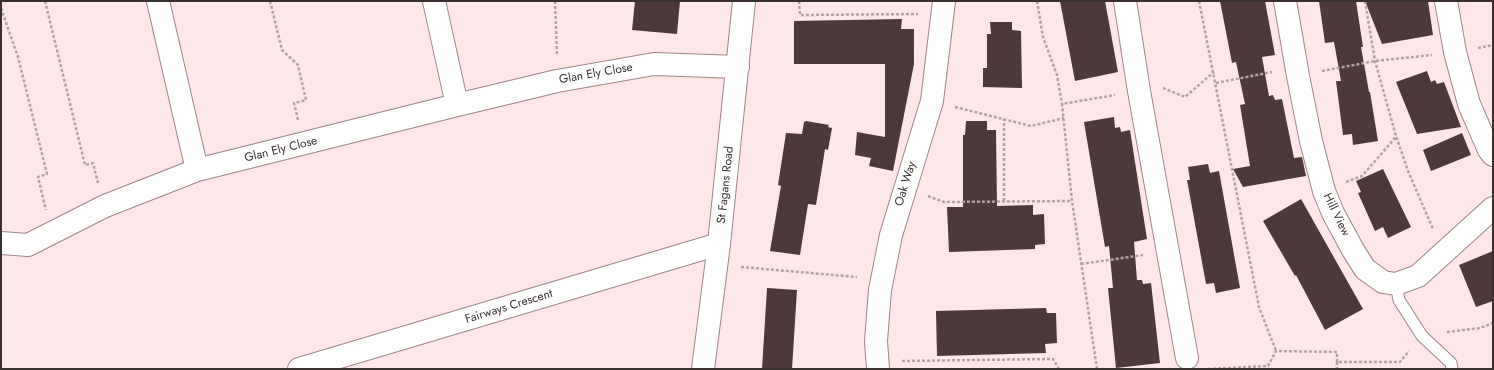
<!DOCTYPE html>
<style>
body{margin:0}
#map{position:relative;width:1494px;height:370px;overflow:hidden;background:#fde7e8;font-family:Jost,sans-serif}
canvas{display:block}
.frame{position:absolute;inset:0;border:2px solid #3a3030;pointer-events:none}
</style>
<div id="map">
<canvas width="1494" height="370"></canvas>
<div class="frame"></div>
</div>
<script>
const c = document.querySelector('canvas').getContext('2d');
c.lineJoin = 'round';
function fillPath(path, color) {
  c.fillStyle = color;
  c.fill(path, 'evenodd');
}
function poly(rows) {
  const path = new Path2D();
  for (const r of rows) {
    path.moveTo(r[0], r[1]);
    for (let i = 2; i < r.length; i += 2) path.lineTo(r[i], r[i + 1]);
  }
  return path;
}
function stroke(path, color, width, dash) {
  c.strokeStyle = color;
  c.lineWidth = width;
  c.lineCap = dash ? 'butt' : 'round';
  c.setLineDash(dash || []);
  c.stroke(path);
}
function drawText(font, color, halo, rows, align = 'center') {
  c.font = font + ' Jost,sans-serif';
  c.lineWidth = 4;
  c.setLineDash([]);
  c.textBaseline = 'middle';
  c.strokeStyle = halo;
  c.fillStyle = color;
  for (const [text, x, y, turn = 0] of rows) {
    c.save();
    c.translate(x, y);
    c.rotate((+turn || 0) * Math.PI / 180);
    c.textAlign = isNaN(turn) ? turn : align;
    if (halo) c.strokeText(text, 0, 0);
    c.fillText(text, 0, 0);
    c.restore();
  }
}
fillPath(poly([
 [635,1,680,1,677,34,632,30],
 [1060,1,1105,1,1118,72,1075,81],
 [1220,1,1265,1,1275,55,1262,57,1269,96,1273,95,1275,100,1282,99,1294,158,1302,157,1306,176,1243,187,1233,169,1250,166,1240,105,1245,104,1236,62,1232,63],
 [1319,1,1356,1,1363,47,1361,47,1369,92,1370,92,1378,141,1353,145,1352,134,1343,135,1336,81,1341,81,1334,42,1325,43],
 [1365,1,1428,1,1433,35,1382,44],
 [902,19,901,29,914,29,914,64,893,171,869,166,871,158,855,155,857,132,885,137,885,64,794,64,794,21],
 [990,22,1012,22,1012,30,1021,31,1022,88,983,87,983,68,987,68,987,34,991,34],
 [1427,71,1431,82,1435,80,1437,84,1444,82,1461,127,1417,134,1396,82],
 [1114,117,1115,128,1120,127,1121,132,1130,130,1147,239,1134,242,1137,280,1142,280,1143,284,1151,283,1160,363,1116,368,1108,288,1113,288,1109,246,1105,247,1084,122],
 [806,121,829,125,828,127,832,128,828,150,825,149,816,205,808,204,800,255,770,251,781,186,778,185,786,133,802,134,804,122],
 [966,121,987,121,987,130,996,130,997,206,1033,205,1033,215,1044,214,1045,244,1035,245,1035,249,949,252,947,207,963,207,963,135,965,135],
 [1462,133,1471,155,1431,171,1423,150],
 [1208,164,1210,173,1219,171,1240,288,1216,293,1214,283,1206,284,1187,180,1190,180,1188,167],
 [1383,169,1411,227,1388,238,1383,227,1375,231,1358,193,1361,192,1356,181],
 [1301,199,1363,309,1325,330,1296,275,1295,276,1263,221],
 [1493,251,1493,301,1476,307,1459,265],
 [767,288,797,290,792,369,762,369],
 [1046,308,1047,313,1056,313,1057,343,1045,344,1046,353,937,356,936,311]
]), '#4e393a');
const service = poly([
 [1396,284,1399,300,1422,336,1451,363,1452,369]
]);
const minor = poly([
 [158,1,197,170],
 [434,1,457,105],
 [1125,1,1139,91,1187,358],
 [1285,1,1298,76,1311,141,1324,191,1333,213,1353,250,1365,269,1383,282,1396,284,1418,276,1493,208],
 [1446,1,1455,52,1469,104,1489,150,1493,155],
 [1,243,28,245,105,206,197,170,457,105,557,81,654,64,738,67],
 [299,369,719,244],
 [878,369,876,341,880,290,891,235,932,101,944,1]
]);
const tertiary = poly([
 [703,369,719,244,744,1]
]);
stroke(service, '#9d8586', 13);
stroke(minor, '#9d8586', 24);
stroke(tertiary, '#9d8586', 24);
stroke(poly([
 [45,1,85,165,93,163,98,183],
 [270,1,282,50,298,65,306,100,294,103,298,120],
 [555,1,557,56],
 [799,1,800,15,918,14],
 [1037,1,1043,37,1057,75,1062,104],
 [1199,1,1259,307,1276,351],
 [1365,1,1375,61,1396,136,1408,171,1433,229],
 [1,8,18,57,47,174,38,177,46,210],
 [1478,48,1493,45],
 [1322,71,1375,61,1432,55],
 [1216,83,1272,72],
 [1163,88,1185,97,1214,72],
 [955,107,1031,126,1064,118],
 [1346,182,1362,176,1396,137],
 [928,196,944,202,1072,201],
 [1004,201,1004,119],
 [1081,264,1143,255],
 [741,267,857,277],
 [1447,332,1480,328,1493,323],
 [902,361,1053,359,1059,369],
 [1337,362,1337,369],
 [1097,369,1072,201,1062,104,1115,95],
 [1208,369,1268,366,1276,351,1337,352,1337,362,1400,362,1409,351]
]), '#b4a3a4', 2.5, [3, 2]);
stroke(service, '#fff', 11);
stroke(minor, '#fff', 22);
stroke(tertiary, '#fff', 22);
drawText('12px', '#3a3030', '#fff', [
 ["Glan Ely Close",596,74,-10],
 ["Glan Ely Close",281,150,-14],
 ["Oak Way",906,184,-73],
 ["St Fagans Road",726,185,-84],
 ["Hill View",1336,215,64],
 ["Fairways Crescent",509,307,-17]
]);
</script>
